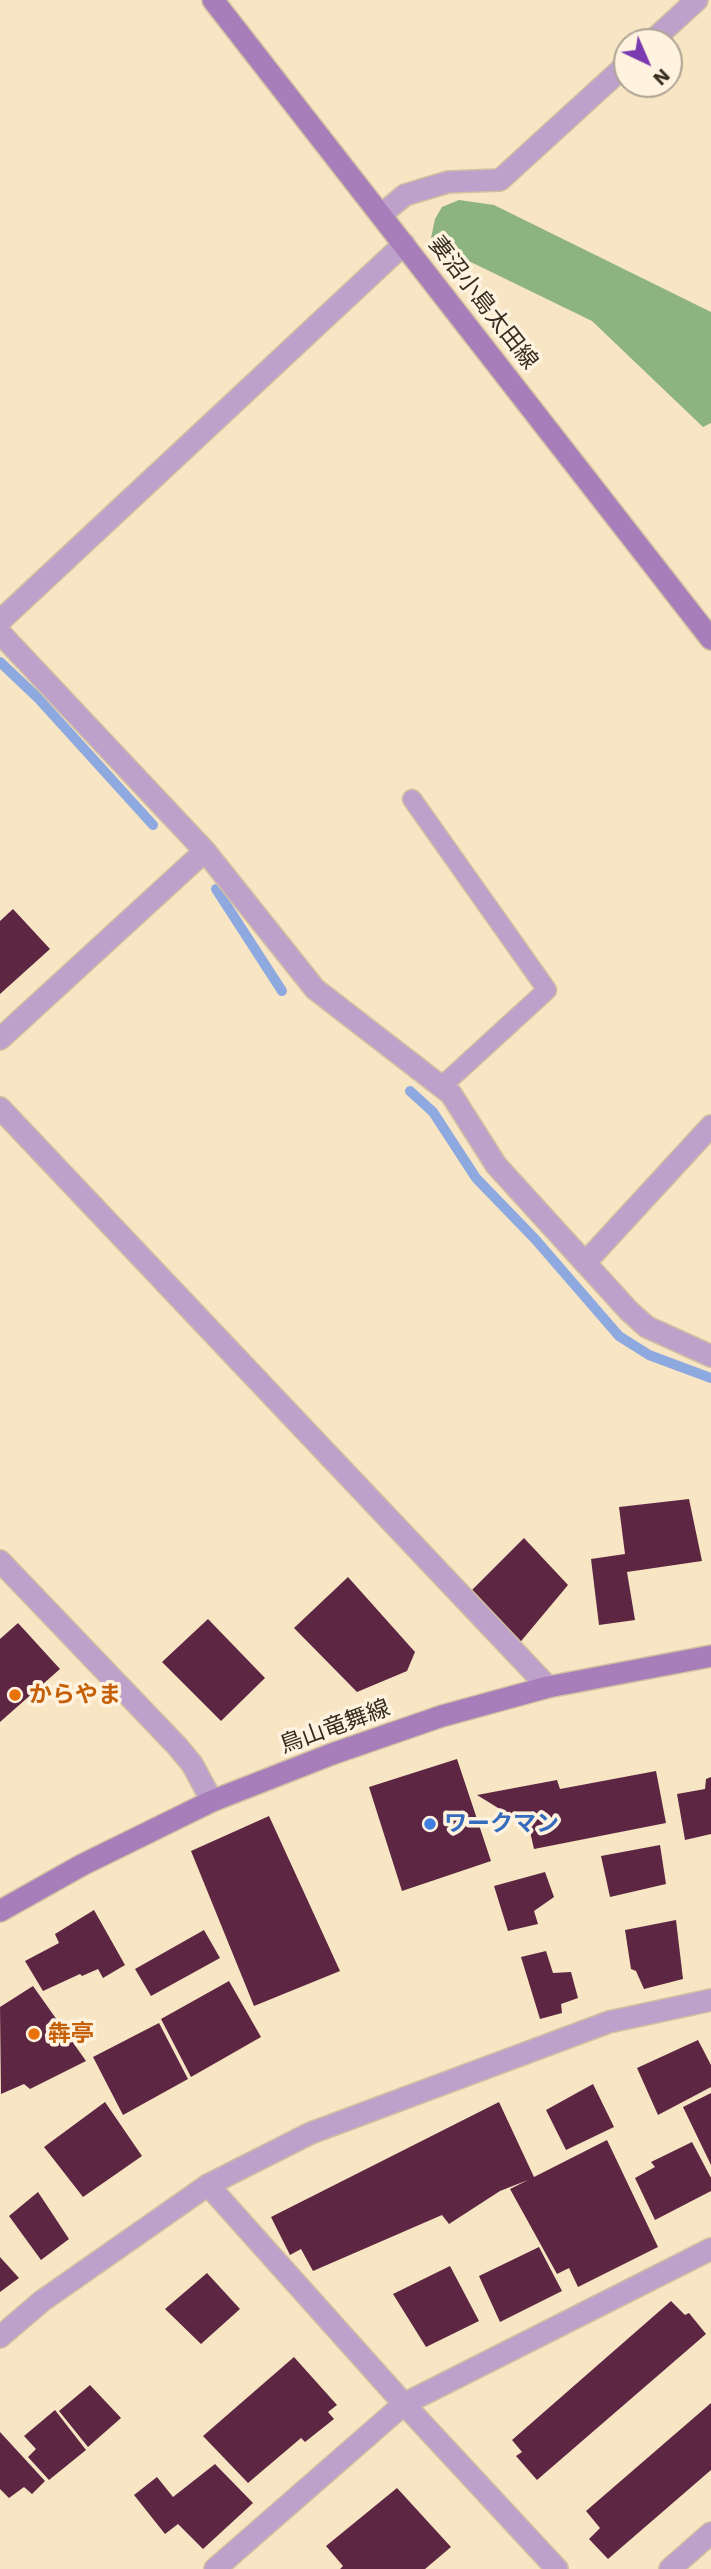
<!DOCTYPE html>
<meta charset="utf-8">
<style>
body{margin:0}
#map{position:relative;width:711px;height:2569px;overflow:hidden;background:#f8e5c3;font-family:"Work Sans",sans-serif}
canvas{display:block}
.north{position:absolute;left:613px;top:28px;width:70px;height:70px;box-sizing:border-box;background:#fff3df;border:2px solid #aea493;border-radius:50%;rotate:136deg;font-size:19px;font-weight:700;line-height:28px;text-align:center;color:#352d20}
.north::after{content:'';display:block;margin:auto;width:24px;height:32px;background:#7b3aaf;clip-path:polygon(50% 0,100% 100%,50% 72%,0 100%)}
</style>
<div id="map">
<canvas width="711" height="2569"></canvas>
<div class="north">N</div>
</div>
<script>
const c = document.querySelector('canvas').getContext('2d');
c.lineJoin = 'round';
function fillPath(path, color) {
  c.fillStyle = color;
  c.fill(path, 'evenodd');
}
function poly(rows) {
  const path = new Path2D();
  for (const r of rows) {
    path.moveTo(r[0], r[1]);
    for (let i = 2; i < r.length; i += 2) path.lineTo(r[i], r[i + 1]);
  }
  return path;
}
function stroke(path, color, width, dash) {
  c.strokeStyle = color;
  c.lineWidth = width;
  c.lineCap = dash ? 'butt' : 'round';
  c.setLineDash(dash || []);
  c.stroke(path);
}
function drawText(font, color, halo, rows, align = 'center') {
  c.font = font + ' "Work Sans","Noto Sans JP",sans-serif';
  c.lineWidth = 7;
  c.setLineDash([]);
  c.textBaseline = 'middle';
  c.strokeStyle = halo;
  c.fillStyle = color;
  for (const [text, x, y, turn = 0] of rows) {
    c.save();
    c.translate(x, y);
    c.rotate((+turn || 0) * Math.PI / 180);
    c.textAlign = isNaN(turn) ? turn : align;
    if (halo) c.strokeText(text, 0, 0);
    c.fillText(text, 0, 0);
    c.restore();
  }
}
fillPath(poly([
 [459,200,494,205,711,312,711,423,703,427,592,321,446,250,431,238,435,219,442,207]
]), '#8db480');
stroke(poly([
 [0,662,37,697,153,825],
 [216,889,282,991],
 [410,1091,433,1112,476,1178,535,1239,619,1336,649,1355,711,1378]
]), '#8ea9df', 10);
fillPath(poly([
 [13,909,50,949,0,994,0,921],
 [689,1499,702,1561,627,1572,635,1620,599,1625,591,1559,625,1554,619,1507],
 [524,1538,568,1585,517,1646,467,1595],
 [348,1577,415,1652,407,1671,357,1692,294,1628],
 [208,1619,265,1678,221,1721,162,1662],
 [18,1623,60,1669,0,1722,0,1639],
 [457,1759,491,1861,402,1891,369,1787],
 [656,1771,666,1823,534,1849,529,1827,477,1795,557,1780,560,1789],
 [711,1777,711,1834,685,1840,677,1794,705,1789,706,1779],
 [269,1816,340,1971,254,2006,191,1851],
 [660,1845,666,1884,610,1897,601,1856],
 [545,1872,554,1897,534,1911,538,1924,508,1931,494,1886],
 [94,1910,125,1965,103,1978,98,1969,82,1976,80,1974,43,1991,25,1961,59,1943,55,1934],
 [676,1920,683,1979,644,1989,636,1971,631,1969,625,1930],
 [204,1930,220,1958,151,1996,135,1969],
 [546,1951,553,1973,571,1972,578,1998,561,2004,562,2013,540,2019,521,1957],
 [229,1981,261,2037,191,2077,161,2019],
 [33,1986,86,2061,30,2089,24,2084,1,2094,0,2007],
 [159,2023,188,2079,123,2115,93,2057],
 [698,2040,711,2065,711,2087,658,2115,637,2068],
 [593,2084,614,2127,566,2150,546,2110],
 [711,2093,711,2165,683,2107],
 [105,2102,142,2156,83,2197,44,2147],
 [499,2102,534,2177,607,2140,658,2247,578,2287,569,2268,557,2274,510,2189,528,2180,500,2191,449,2224,442,2215,313,2271,301,2249,290,2255,271,2217],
 [692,2142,711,2178,711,2191,655,2220,635,2178,655,2167,651,2162],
 [38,2192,69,2239,41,2260,9,2216],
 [539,2247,562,2291,500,2322,479,2276],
 [0,2257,19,2278,0,2292],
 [450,2266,479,2321,426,2347,393,2294],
 [207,2273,240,2309,201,2344,165,2309],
 [671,2301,685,2315,689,2313,706,2334,537,2480,516,2456,522,2452,512,2440],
 [294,2357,337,2405,328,2412,334,2419,305,2442,301,2438,248,2483,203,2436],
 [90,2385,121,2418,88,2447,59,2411],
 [711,2403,711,2470,608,2559,589,2539,600,2528,586,2511],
 [55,2410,86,2450,49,2480,28,2457,36,2449,24,2436],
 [0,2432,45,2481,32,2494,24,2487,9,2498,0,2489],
 [215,2464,253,2503,203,2549,178,2524,165,2534,134,2495,157,2477,173,2497],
 [397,2488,451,2547,425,2569,340,2569,343,2566,326,2546]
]), '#5d2743');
const service = poly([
 [412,799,547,990,441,1087]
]);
const minor = poly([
 [651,42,697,0],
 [382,214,405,195,448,182,500,180,627,64],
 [0,621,404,244],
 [0,633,205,851,315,989,451,1094,496,1165,629,1311,647,1327,711,1356],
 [0,1039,205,851],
 [0,1108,548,1687],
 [585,1263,711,1126],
 [0,1561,177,1746,192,1764,212,1801],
 [208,2185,404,2404,557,2569],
 [215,2569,404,2404,711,2249],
 [670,2569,711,2533]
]);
const tertiary = poly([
 [0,2337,42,2301,208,2185,311,2133,609,2022,711,2000]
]);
const secondary = poly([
 [213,0,711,639],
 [0,1911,82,1865,212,1801,332,1754,442,1716,548,1687,711,1656]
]);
stroke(service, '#d1c0a2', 21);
stroke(minor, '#d1c0a2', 24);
stroke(tertiary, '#d1c0a2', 24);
stroke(secondary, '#d1c0a2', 24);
stroke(service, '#bda1ca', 18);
stroke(minor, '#bda1ca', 21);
stroke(tertiary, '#bda1ca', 21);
stroke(secondary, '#a77dba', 21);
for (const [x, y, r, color] of [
 [15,1695,7,"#e8710a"],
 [430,1824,7,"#3f7fe0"],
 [34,2034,7,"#e8710a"]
]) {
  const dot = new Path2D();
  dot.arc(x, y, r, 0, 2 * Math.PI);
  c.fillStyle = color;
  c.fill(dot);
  stroke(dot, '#fff3df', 2.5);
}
drawText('23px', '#352d20', '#fff3df', [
 ["妻沼小島太田線",483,303,52],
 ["鳥山竜舞線",335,1727,-20]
]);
drawText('bold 23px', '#c56008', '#fff3df', [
 ["からやま",29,1695],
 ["犇亭",48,2034]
], 'left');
drawText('bold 23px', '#366cbe', '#fff3df', [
 ["ワークマン",444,1824]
], 'left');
</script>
